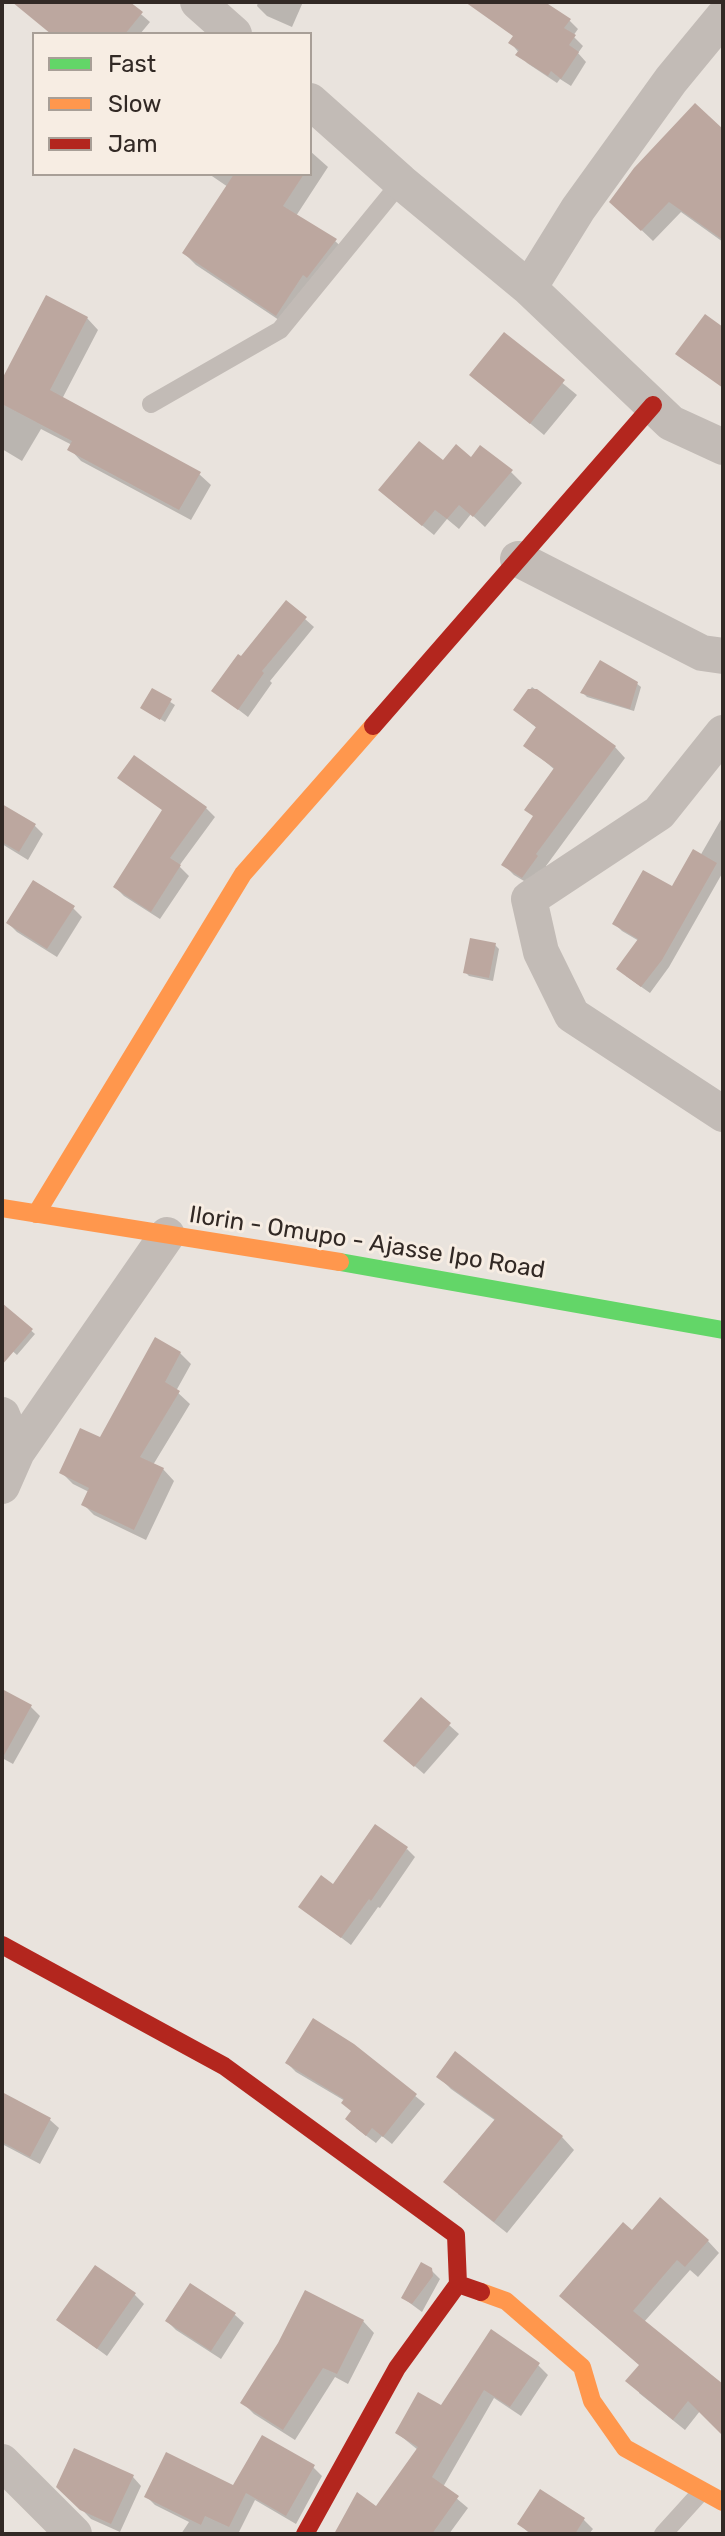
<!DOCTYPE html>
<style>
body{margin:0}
#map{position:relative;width:725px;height:2536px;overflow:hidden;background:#e9e3dd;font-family:Rubik,sans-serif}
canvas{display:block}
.frame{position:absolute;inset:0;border:4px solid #322925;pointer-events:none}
.legend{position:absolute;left:32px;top:32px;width:280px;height:144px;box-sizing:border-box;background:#f7ede3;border:2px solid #a89f97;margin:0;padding:10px 14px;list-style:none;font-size:24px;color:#322925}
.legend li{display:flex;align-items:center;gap:16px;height:40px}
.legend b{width:40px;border:2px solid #a89f97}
</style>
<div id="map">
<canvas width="725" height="2536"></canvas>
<div class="frame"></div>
<ul class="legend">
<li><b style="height:10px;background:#63d668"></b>Fast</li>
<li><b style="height:10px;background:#ff974d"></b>Slow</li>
<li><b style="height:10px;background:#b3261e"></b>Jam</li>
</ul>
</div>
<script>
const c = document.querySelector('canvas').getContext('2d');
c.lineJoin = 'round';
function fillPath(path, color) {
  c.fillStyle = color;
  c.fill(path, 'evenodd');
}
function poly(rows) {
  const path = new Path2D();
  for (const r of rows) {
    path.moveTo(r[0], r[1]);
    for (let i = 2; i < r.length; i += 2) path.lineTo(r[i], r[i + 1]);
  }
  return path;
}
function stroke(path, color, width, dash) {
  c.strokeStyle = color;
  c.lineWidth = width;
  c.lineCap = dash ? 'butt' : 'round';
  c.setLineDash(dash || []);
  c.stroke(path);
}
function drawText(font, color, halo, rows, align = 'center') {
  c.font = font + ' Rubik,sans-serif';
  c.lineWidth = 6;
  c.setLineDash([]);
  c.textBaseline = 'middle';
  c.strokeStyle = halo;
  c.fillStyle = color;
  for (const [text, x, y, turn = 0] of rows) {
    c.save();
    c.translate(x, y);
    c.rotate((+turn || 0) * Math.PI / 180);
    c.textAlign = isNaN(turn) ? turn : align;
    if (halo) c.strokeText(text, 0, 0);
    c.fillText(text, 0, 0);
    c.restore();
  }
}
fillPath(poly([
 [127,2,150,22,140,34,50,34],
 [258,2,303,2,292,27,267,16,257,6],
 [486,2,535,2,569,20,578,29,573,36,583,46,578,53,586,62,571,86,560,79,557,83,527,63,511,43,515,37,480,11],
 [723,132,723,242,681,212,653,241,612,202],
 [310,151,328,167,296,216,335,241,347,252,288,326,196,265,184,253,228,187,209,174,310,174],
 [87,318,98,330,62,399,199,474,211,485,191,520,81,461,70,449,72,445,41,429,22,461,2,449,2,383],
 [504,335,577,395,544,435,472,375],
 [471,459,511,472,522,483,485,527,471,514,459,529,447,519,434,535,392,501,443,463],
 [287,603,314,627,270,681,272,683,248,717,214,691],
 [636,683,641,687,634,711,587,697,583,693],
 [532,687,615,747,625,758,546,866,548,868,534,887,514,875,503,864,534,817,555,770,526,745,538,729,515,710],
 [153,691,175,705,165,722,143,708],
 [120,778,206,808,215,817,179,866,189,876,160,919,124,896,115,887,164,811],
 [2,806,35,826,43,834,28,860,2,844],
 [723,816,723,872,669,967,650,993,626,976,639,941,622,931,615,924,672,889,700,856],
 [73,908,82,917,57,957,17,932,8,923],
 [495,945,499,949,493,981,469,976,465,972],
 [11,1313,35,1334,17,1355,2,1342,2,1323],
 [180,1353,191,1364,176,1391,190,1404,153,1465,163,1469,174,1481,146,1540,94,1515,83,1504,89,1492,73,1484,61,1472,101,1440],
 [2,1691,31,1707,40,1716,13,1764,2,1758],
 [421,1700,459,1734,424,1774,395,1749],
 [407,1849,415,1857,380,1908,378,1907,351,1945,301,1907],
 [353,2045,425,2104,392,2144,382,2136,376,2143,356,2128,353,2112,345,2101,296,2072,287,2063],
 [456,2054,562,2137,574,2150,507,2233,458,2194,496,2121,451,2089,439,2077],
 [2,2094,50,2120,59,2128,40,2164,2,2144],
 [632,2233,708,2241,719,2253,698,2277,690,2270,644,2322,723,2387,723,2433,700,2411,685,2430,639,2393,641,2366,573,2307],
 [95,2267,135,2295,144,2304,107,2356,58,2320],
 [431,2270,440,2279,422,2312,403,2298],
 [235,2315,244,2323,221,2359,176,2330,167,2321],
 [363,2321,374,2333,348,2384,335,2377,295,2440,254,2414,243,2403],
 [538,2365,548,2375,521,2416,494,2398,443,2487,468,2508,449,2534,336,2534,377,2508,418,2450,397,2433,441,2408],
 [313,2467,322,2476,296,2524,255,2500,238,2534,181,2534,189,2522,155,2505,146,2496,233,2488],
 [133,2477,141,2486,120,2532,91,2519,59,2486],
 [540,2491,584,2520,593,2529,589,2534,528,2532,519,2524]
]), '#0003');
fillPath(poly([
 [12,2,130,2,143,12,125,34,51,34],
 [465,2,545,2,571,19,564,28,576,35,569,45,579,52,561,79,551,71,548,76,515,55,519,50,508,43,513,36],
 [695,103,723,129,723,240,669,202,641,231,609,202,634,168],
 [234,174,304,174,283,206,337,239,307,278,303,275,276,316,182,253],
 [46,295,88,317,50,390,201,472,179,510,67,450,72,441,2,404,2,379],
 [705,314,723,327,723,388,675,354],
 [504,332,565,380,530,424,469,375],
 [419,441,443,460,456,444,471,457,480,445,513,470,473,517,459,505,447,519,435,510,422,526,378,490],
 [286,600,307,617,262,671,264,673,238,710,211,691,238,654,241,656],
 [600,660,638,682,630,709,580,693],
 [152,688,172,699,160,720,140,708],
 [528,689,537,689,616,746,536,854,538,856,522,878,501,865,533,816,524,810,554,768,523,746,536,727,513,710],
 [134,755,207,807,170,858,181,865,151,912,113,887,162,810,117,778],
 [2,804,36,824,19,852,2,842],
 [693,849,717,863,662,960,641,987,616,969,638,939,612,924,643,870,672,886],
 [33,880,75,906,47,949,6,923],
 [470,938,496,943,489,978,463,973],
 [2,1303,33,1329,2,1365],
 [155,1337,181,1352,165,1382,180,1391,140,1457,164,1468,134,1530,81,1505,89,1488,59,1473,80,1428,100,1437],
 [2,1689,32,1705,2,1759],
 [421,1697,451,1723,414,1767,383,1741],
 [375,1824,408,1847,371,1901,369,1899,341,1938,298,1907,321,1875,333,1884],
 [313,2018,354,2044,417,2094,383,2137,372,2128,366,2136,345,2119,351,2111,341,2103,344,2099,285,2063],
 [455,2051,563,2136,494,2222,443,2182,495,2119,436,2077],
 [2,2092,51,2118,30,2157,2,2142],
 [660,2197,709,2240,685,2267,677,2260,633,2311,723,2384,723,2436,688,2401,673,2420,625,2381,639,2365,559,2296,623,2222,632,2230],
 [421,2262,432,2268,433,2276,412,2304,401,2298],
 [95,2265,136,2293,97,2349,56,2320],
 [190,2283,236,2313,211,2351,165,2321],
 [305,2290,364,2320,337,2374,323,2368,283,2430,240,2403,278,2343],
 [491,2329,540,2363,510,2407,484,2390,432,2477,459,2496,432,2534,334,2534,357,2492,376,2506,418,2447,395,2433,418,2392,441,2405],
 [262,2435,315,2465,286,2516,246,2493,229,2527,205,2516,201,2525,144,2497,166,2452,233,2485],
 [74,2448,134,2475,111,2524,80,2510,56,2487],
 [540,2489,585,2518,575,2534,532,2534,517,2524]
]), '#bca79f');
stroke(poly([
 [151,404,280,330,401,182],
 [663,2534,702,2491]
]), '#c2bbb6', 18);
stroke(poly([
 [198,2,234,34],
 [310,101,401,182,529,288,671,423,723,447],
 [529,288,578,209,671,80,723,17],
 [518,559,702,653,723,656],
 [723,733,659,813,529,899,541,952,572,1015,723,1114],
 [2,1415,17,1452],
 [2,1486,17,1452,167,1235],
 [2,2462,74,2534]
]), '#c2bbb6', 36);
stroke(poly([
 [340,1262,723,1330]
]), '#63d668', 18);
stroke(poly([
 [2,1208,340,1262],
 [36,1214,243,874,373,726],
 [481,2292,506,2301,582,2367,592,2401,625,2448,723,2502]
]), '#ff974d', 18);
stroke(poly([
 [373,726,653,405],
 [2,1945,224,2066,456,2235,458,2284],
 [305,2534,397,2368,458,2284,481,2292]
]), '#b3261e', 18);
drawText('24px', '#322925', '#f7ede3', [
 ["Ilorin - Omupo - Ajasse Ipo Road",367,1243,9]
]);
</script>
